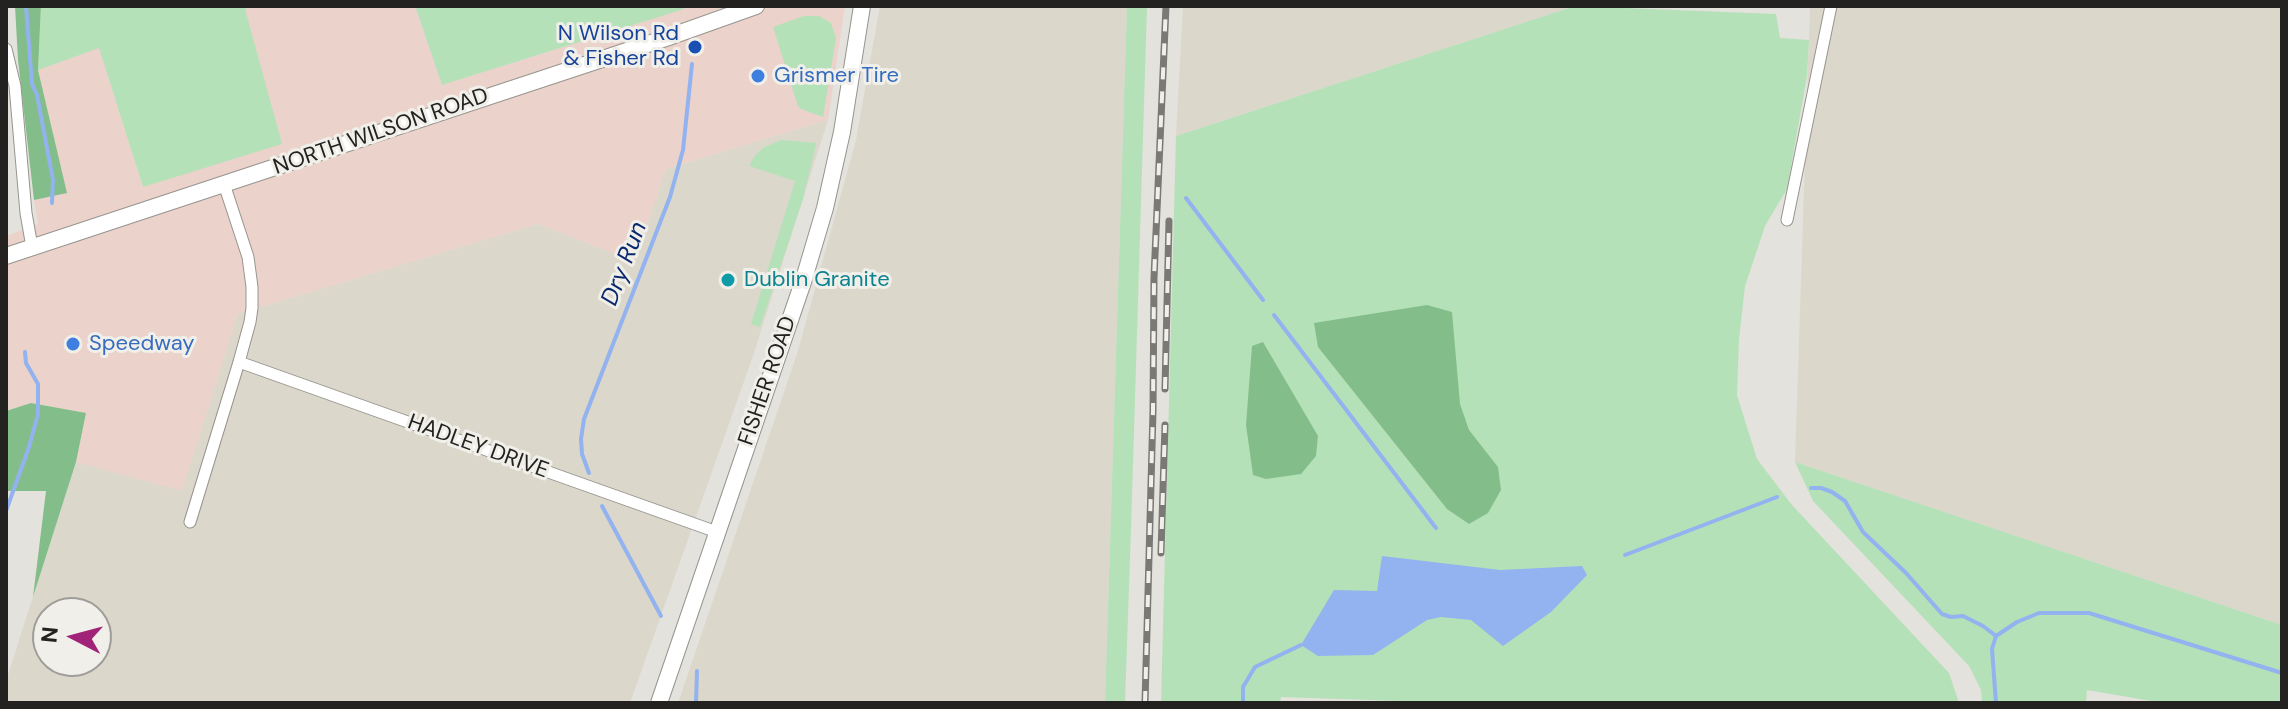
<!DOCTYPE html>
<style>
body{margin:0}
#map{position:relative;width:2288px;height:709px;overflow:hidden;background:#e4e2dc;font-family:"DM Sans",sans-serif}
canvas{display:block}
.frame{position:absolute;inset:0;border:8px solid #232220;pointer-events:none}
.north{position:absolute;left:32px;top:597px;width:80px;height:80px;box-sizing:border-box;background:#f1efe9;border:2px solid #9f9d99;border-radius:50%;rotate:276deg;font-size:22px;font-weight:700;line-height:32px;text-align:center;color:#232220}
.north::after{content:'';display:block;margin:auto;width:28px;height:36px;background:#a12377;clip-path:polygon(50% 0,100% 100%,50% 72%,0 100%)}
</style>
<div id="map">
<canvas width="2288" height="709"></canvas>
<div class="frame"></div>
<div class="north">N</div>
</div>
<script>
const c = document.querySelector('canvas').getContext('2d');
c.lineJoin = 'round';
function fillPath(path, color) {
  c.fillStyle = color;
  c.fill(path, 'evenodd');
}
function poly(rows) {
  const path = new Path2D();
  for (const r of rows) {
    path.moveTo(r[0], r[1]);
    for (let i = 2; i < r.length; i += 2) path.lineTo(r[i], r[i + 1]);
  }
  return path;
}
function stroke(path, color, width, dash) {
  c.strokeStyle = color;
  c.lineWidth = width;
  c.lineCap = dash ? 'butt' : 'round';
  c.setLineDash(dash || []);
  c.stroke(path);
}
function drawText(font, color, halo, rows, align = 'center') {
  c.font = font + ' "DM Sans",sans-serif';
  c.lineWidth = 6;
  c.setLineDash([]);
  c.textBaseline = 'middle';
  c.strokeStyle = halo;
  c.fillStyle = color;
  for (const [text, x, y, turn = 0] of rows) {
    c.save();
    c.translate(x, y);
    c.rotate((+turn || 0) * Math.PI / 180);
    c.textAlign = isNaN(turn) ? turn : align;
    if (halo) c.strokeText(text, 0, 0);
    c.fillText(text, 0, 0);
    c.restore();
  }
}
fillPath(poly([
 [255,6,415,6,442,85,683,9,683,6,845,6,828,120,666,169,635,262,538,224,238,314,182,492,76,462,86,413,31,403,6,411,6,236,38,224,34,200,66,193,38,70,99,47,143,187,245,9]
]), '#ebd2ca');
fillPath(poly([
 [880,6,1127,6,1105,703,678,703,797,354,856,140],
 [1183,6,1575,6,1176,136],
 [1810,6,2282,6,2282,625,1795,462],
 [828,120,753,356,630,703,6,703,6,681,76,462,182,491,238,314,538,224,635,262,666,169],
 [48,613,96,613,96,661,48,661]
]), '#dcd7cb');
fillPath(poly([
 [41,6,255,6,245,9,282,144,143,187,99,48,38,70],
 [415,6,683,6,684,9,442,85],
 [1127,6,1147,6,1131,529,1125,703,1105,703],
 [1575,6,1776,14,1780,38,1809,40,1807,76,1787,189,1765,226,1745,286,1739,339,1737,395,1757,459,1792,505,1949,673,1959,703,1457,703,1281,697,1280,703,1161,703,1176,136],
 [804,16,819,16,831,23,836,38,823,117,801,109,798,106,773,27],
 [781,140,816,143,815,149,803,199,760,327,751,324,795,181,749,166,754,157,763,148],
 [1795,462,2282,625,2282,703,2163,703,2087,690,2086,703,1982,703,1981,690,1969,666,1813,501]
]), '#b5e1b9');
fillPath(poly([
 [15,6,41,6,38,70,67,193,34,200,18,60],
 [1427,305,1452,312,1460,404,1469,430,1498,467,1501,490,1488,513,1469,524,1447,509,1318,347,1314,323],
 [1263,342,1318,436,1316,456,1301,474,1266,479,1253,475,1246,425,1252,346],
 [31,403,86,413,76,462,33,597,46,491,6,491,6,411]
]), '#83be8a');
fillPath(poly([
 [1382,556,1500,570,1582,566,1587,575,1551,612,1503,646,1471,620,1441,617,1427,620,1373,655,1318,656,1301,645,1334,590,1377,591]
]), '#92b2f0');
stroke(poly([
 [26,6,32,84,37,95,53,180,52,203],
 [1186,198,1263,300],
 [1274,315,1436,528],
 [589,473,582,454,581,439,584,419,670,197,683,150,692,64],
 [1811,488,1821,488,1832,492,1845,501,1863,532,1906,573,1942,614,1951,617,1963,616,1983,626,1996,636,1992,649,1996,703],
 [602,506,661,616],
 [6,511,29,447,38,414,38,384,26,363,25,352],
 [1625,555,1777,497],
 [1996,636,2017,622,2039,613,2089,613,2282,673],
 [696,703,697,671],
 [1243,703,1243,687,1255,667,1301,645]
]), '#92b2f0', 4);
const street = poly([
 [6,49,15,86,26,213,32,247],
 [1787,220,1831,6],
 [239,362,717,532],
 [190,522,239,362,250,322,252,308,252,287,248,257,224,184]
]);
const secondary = poly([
 [6,256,666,38,756,6],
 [659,703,803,282,825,208,842,132,862,6]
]);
stroke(street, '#96948e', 13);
stroke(secondary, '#96948e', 18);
stroke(street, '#fff', 11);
stroke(secondary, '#fff', 16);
const rail = poly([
 [1165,389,1169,221],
 [1161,553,1165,425],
 [1145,703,1153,411,1154,278,1166,6]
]);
stroke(rail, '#7b7975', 7);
stroke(rail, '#f1efe9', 4, [12]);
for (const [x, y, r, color] of [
 [695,47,8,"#1a4fb4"],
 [758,76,8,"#3f7fe0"],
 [728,280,8,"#0f9aa8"],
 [73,344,8,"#3f7fe0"]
]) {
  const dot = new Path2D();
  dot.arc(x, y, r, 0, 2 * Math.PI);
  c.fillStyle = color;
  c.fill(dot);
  stroke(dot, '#f1efe9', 3);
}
drawText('22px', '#164399', '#f1efe9', [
 ["N Wilson Rd",679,34],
 ["& Fisher Rd",679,59]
], 'right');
drawText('22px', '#366cbe', '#f1efe9', [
 ["Grismer Tire",774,76],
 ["Speedway",89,344]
], 'left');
drawText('22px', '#232220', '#f1efe9', [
 ["NORTH WILSON ROAD",381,132,-19],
 ["FISHER ROAD",768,381,-71],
 ["HADLEY DRIVE",478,447,20]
]);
drawText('22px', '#0d838f', '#f1efe9', [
 ["Dublin Granite",744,280]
], 'left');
drawText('italic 24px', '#0a286d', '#f1efe9', [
 ["Dry Run",625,264,-69]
]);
</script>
